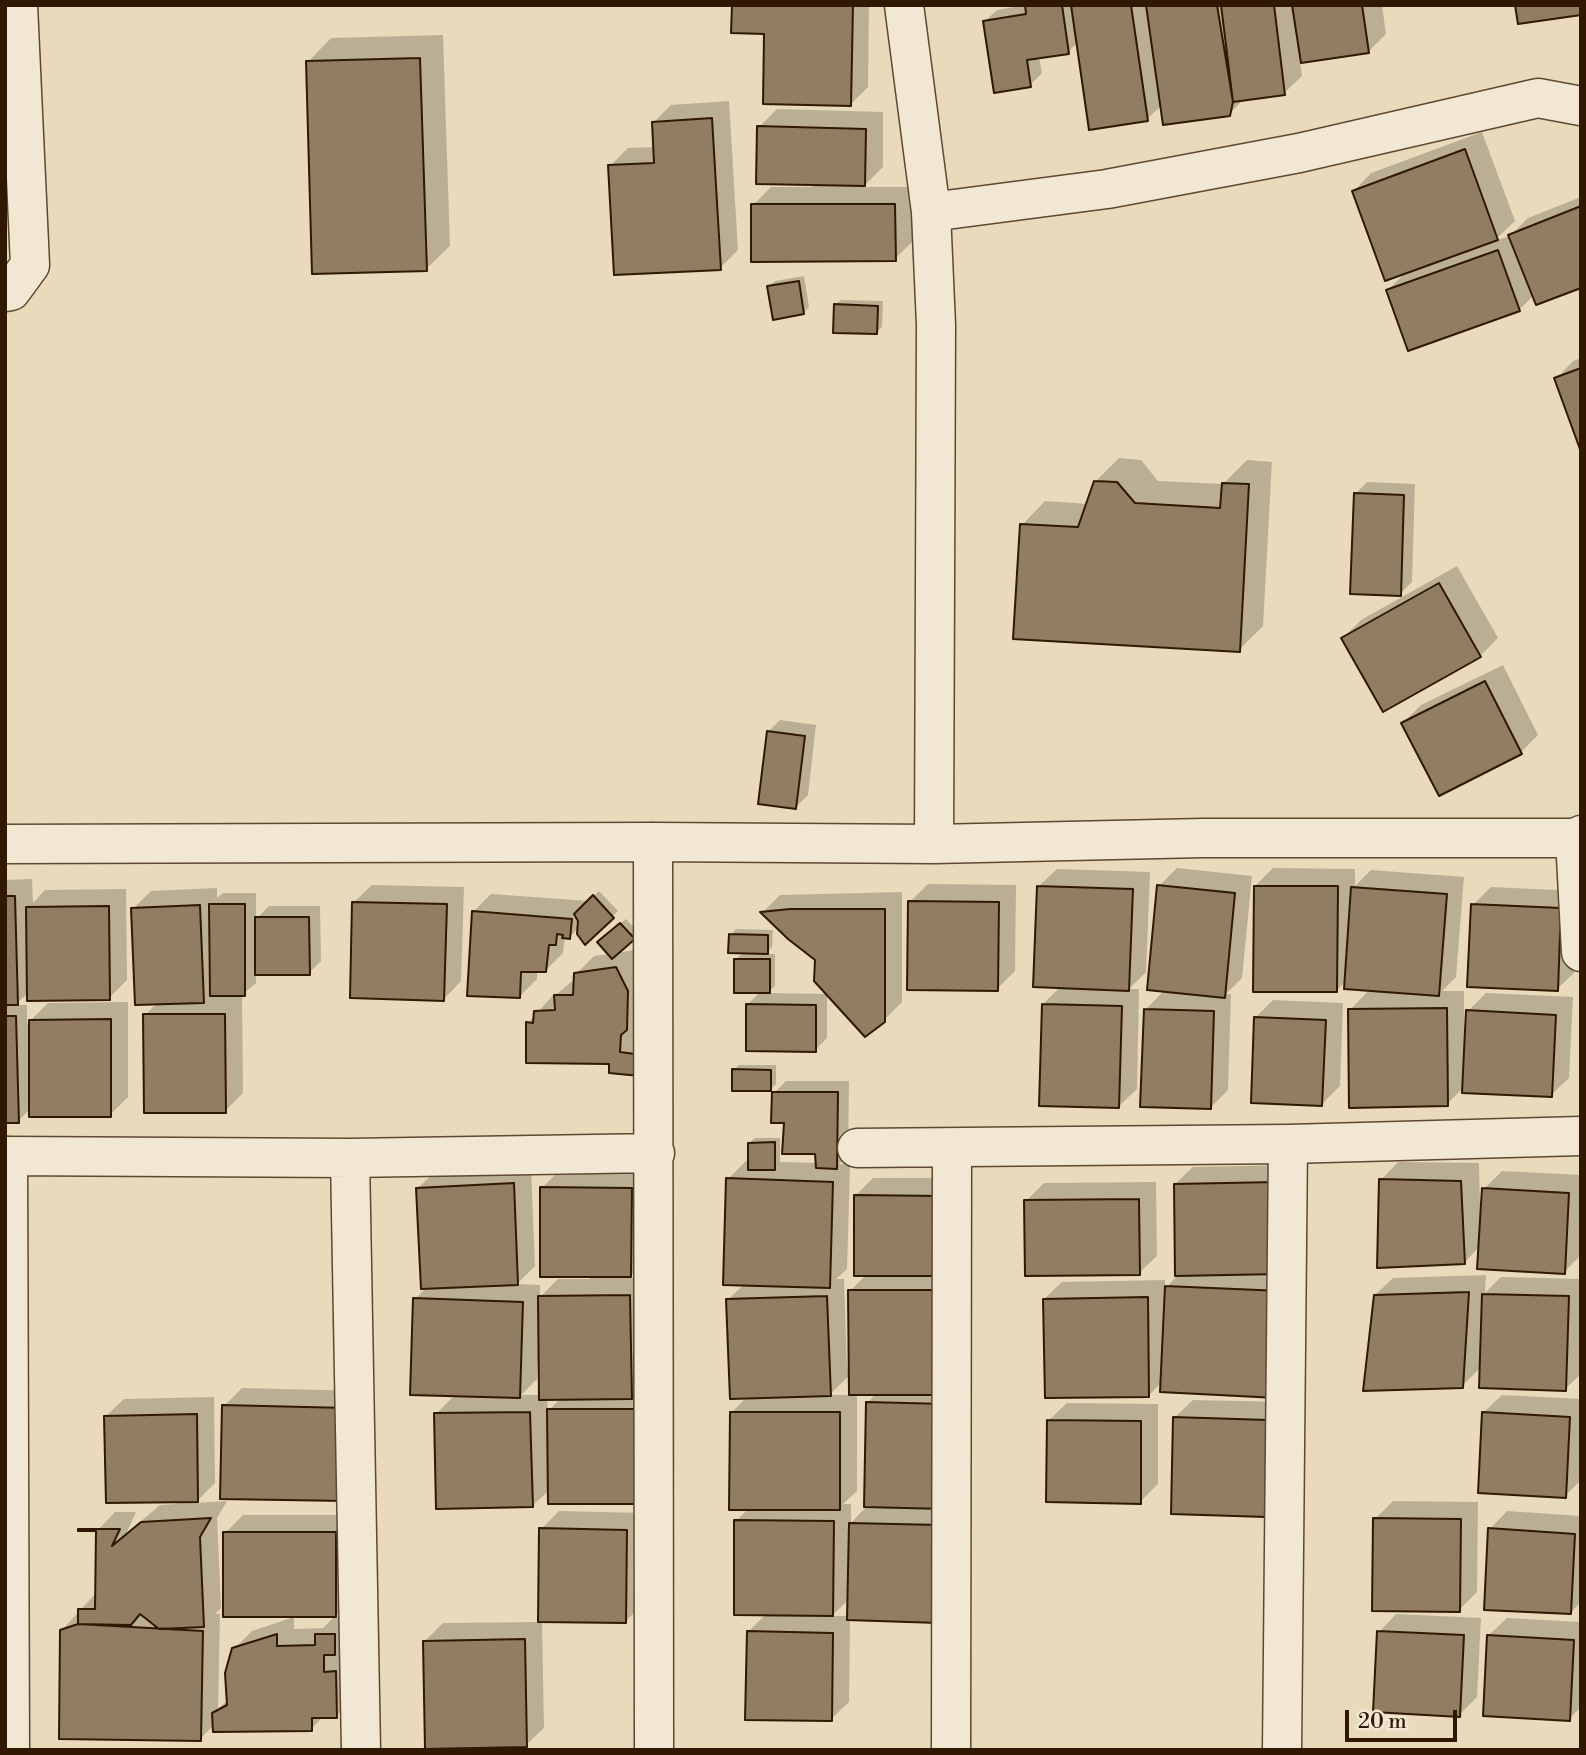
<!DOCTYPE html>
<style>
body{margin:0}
#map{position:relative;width:1586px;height:1755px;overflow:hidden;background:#e9dabb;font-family:"Libre Bodoni",serif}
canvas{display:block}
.frame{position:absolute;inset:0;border:7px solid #301802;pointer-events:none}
.scale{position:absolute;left:1345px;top:1710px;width:112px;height:32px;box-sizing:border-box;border:4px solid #301802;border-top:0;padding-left:9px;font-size:21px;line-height:24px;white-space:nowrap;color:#301802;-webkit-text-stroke:5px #f1e7d3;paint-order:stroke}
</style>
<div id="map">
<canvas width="1586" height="1755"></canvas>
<div class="frame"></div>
<div class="scale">20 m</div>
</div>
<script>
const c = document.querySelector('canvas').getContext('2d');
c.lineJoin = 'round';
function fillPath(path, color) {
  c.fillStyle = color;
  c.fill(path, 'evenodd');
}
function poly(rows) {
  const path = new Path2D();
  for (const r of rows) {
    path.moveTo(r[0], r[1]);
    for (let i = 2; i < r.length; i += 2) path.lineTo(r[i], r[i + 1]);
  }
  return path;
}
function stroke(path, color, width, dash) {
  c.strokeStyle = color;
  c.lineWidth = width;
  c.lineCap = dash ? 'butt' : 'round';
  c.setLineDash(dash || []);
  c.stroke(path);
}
fillPath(poly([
 [734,5,869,5,868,87,850,105],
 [1025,5,1382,5,1386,34,1368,52,1300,61,1302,76,1284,93,1245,98,1229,114,1162,105,1147,119,1078,42,1068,52,1039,57,1042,73,1030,85,985,21,997,10],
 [443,35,450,246,426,269,308,62,331,38],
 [729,101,738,250,720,268,610,166,628,148,655,147,654,122,671,105],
 [777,109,883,112,883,167,863,187,912,187,913,241,895,259,753,205,771,187,812,187,812,184,759,127],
 [1482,132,1515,221,1494,241,1510,236,1528,218,1581,197,1581,286,1534,295,1519,310,1388,290,1407,271,1354,191,1371,173],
 [804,276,809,307,803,313,769,286,775,281],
 [841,300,883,301,882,327,876,333,835,305],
 [1581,358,1581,447,1556,379,1573,361],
 [1119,458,1141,460,1158,481,1223,484,1247,460,1272,462,1263,626,1239,650,1022,525,1045,501,1088,504,1095,482],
 [1367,482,1415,484,1412,582,1400,594,1355,494],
 [1457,566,1498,638,1480,656,1343,638,1361,620],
 [1503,665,1538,735,1521,752,1403,723,1421,705],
 [780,720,816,725,808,795,796,807,768,732],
 [1177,868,1252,876,1242,978,1226,994,1231,994,1228,1090,1210,1108,1145,1010,1165,990,1159,886],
 [1273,868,1355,869,1355,886,1371,870,1464,877,1456,977,1442,991,1464,991,1464,1029,1467,1029,1468,1011,1486,993,1573,997,1569,1078,1551,1095,1464,1087,1447,1104,1350,1010,1370,989,1346,981,1337,990,1255,886],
 [1057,869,1150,872,1146,972,1129,989,1139,989,1137,1089,1119,1106,1043,1004,1061,986,1039,886],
 [32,879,33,903,45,890,126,889,127,980,109,998,29,992,15,1005,27,1005,27,1024,48,1003,128,1002,128,1097,110,1115,31,1108,18,1121,5,1121,5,880],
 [928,884,1016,885,1015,971,997,989,910,902],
 [372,885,464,887,461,981,444,999,354,902],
 [1491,887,1578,891,1575,972,1557,989,1473,905],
 [217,888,217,898,223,893,256,893,256,919,269,906,320,906,321,961,309,973,256,973,256,983,242,995,243,1093,225,1111,145,1015,157,1003,133,909,151,891],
 [599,891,618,911,586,942,579,927,569,938,565,937,563,953,545,971,537,971,537,979,519,997,473,912,491,894,589,901],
 [902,892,902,1002,884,1020,763,912,780,895],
 [626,919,639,933,617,953,634,950,645,973,657,1056,611,1062,528,1023,554,994,558,993,576,978,576,974,594,956,610,954,605,936],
 [736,929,773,930,772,947,765,954,775,954,775,986,767,993,827,994,827,1038,815,1050,747,1005,761,991,736,960,744,951,731,935],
 [1273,1000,1343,1003,1340,1086,1322,1104,1255,1018],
 [739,1065,776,1065,776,1084,770,1090,734,1070],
 [786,1081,849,1081,848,1156,839,1164,850,1165,847,1269,836,1279,844,1279,847,1367,851,1367,850,1291,867,1274,855,1196,873,1178,958,1178,958,1508,850,1618,849,1702,831,1719,748,1632,766,1614,736,1521,748,1509,731,1413,747,1397,728,1300,744,1284,728,1179,746,1161,750,1161,749,1143,755,1138,780,1138,780,1162,817,1163,816,1152,786,1122,774,1093],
 [851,1374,851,1395,829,1395],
 [857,1394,876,1394,867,1403,868,1505,851,1523,851,1504,843,1504,857,1491],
 [849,1599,848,1616,832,1616],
 [1398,1162,1479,1163,1480,1202,1483,1202,1484,1189,1502,1171,1581,1175,1581,1255,1564,1272,1480,1246,1465,1262,1381,1180],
 [1295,1165,1299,1274,1162,1382,1149,1395,1044,1299,1062,1282,1165,1280,1165,1289,1179,1274,1175,1184,1193,1167],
 [531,1166,535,1266,517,1284,540,1285,540,1297,558,1279,590,1279,542,1188,560,1170,649,1171,649,1258,629,1278,647,1278,657,1392,532,1506,436,1414,455,1395,415,1299,427,1287,418,1188,436,1171],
 [538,1359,541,1359,541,1395,521,1395,537,1379],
 [547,1398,561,1398,548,1411],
 [1156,1182,1157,1256,1139,1273,1026,1201,1044,1183],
 [1486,1275,1485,1293,1501,1277,1581,1279,1581,1374,1565,1389,1481,1367,1462,1386,1375,1295,1393,1278],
 [242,1388,364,1391,345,1500,224,1406],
 [1502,1395,1581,1399,1581,1480,1565,1496,1484,1412],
 [214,1397,215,1483,195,1503,227,1501,217,1518,221,1608,215,1614,220,1614,218,1709,229,1699,234,1649,252,1631,294,1617,294,1629,323,1628,334,1617,352,1617,354,1698,336,1716,324,1716,311,1729,214,1725,200,1739,62,1630,97,1592,98,1530,115,1512,136,1512,126,1534,160,1505,176,1504,176,1501,106,1416,124,1399],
 [1193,1400,1285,1402,1283,1497,1175,1417],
 [1067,1403,1158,1404,1158,1484,1140,1502,1049,1420],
 [1393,1501,1478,1502,1477,1592,1459,1610,1375,1519],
 [559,1511,644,1513,643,1604,625,1622,542,1621,544,1728,526,1745,425,1641,443,1623,540,1622,541,1529],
 [1507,1511,1581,1516,1581,1602,1570,1613,1490,1529],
 [243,1515,353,1515,353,1598,336,1616,225,1533],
 [1396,1614,1481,1618,1477,1697,1459,1715,1379,1632],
 [1507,1618,1581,1622,1581,1707,1569,1719,1489,1635]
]), '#0003');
const building = poly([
 [732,5,853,5,851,106,763,104,764,34,731,33,732,5],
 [1025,5,1062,5,1069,54,1027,60,1031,87,994,93,983,21,1026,14,1025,5],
 [1071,5,1131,5,1148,121,1089,130,1071,5],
 [1146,5,1217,5,1233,102,1230,116,1163,125,1146,5],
 [1221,5,1274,5,1285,95,1233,102,1221,5],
 [1292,5,1362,5,1369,53,1301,63,1292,5],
 [1515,5,1581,5,1581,15,1518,24,1515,5],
 [420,58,427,271,312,274,306,61,420,58],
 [712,118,721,270,614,275,608,165,654,163,652,122,712,118],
 [757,126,866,129,865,186,756,184,757,126],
 [1465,149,1498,240,1385,281,1352,191,1465,149],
 [751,204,895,204,896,261,751,262,751,204],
 [1581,206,1581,288,1536,305,1508,235,1581,206],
 [1498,250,1520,311,1408,351,1386,290,1498,250],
 [799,281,804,314,773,320,767,286,799,281],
 [834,304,878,306,877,334,833,333,834,304],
 [1581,368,1581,452,1554,378,1581,368],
 [1094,481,1117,482,1135,503,1220,508,1222,483,1249,484,1240,652,1013,639,1020,524,1078,527,1094,481],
 [1354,493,1404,495,1401,596,1350,594,1354,493],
 [1439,583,1481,657,1383,712,1341,638,1439,583],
 [1485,681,1522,754,1439,796,1401,723,1485,681],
 [767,731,805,736,796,809,758,804,767,731],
 [1157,885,1235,893,1225,998,1147,990,1157,885],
 [1037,886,1133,889,1129,991,1033,987,1037,886],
 [1254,886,1338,886,1337,992,1253,992,1254,886],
 [1351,887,1447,894,1439,996,1344,989,1351,887],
 [593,895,614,918,585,945,577,934,578,921,574,914,593,895],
 [5,896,15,896,18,1005,5,1005,5,896],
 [908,901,999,902,998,991,907,990,908,901],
 [352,902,447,904,444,1001,350,998,352,902],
 [209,904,245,904,245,996,210,996,209,904],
 [1471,904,1561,908,1558,991,1467,987,1471,904],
 [200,905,204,1003,135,1005,131,908,200,905],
 [109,906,110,1000,27,1001,26,907,109,906],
 [790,909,885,909,885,1022,865,1037,814,981,815,960,788,939,760,912,790,909],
 [472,911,572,919,570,939,562,938,563,935,557,934,556,945,549,945,546,972,521,972,520,998,467,996,472,911],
 [255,917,309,917,310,975,255,975,255,917],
 [620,923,635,939,612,959,597,942,620,923],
 [729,934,768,935,768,954,728,953,729,934],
 [734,959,770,959,770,993,734,993,734,959],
 [616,967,628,991,627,1030,621,1035,620,1052,643,1055,640,1076,609,1073,609,1064,526,1063,526,1022,533,1023,534,1011,555,1010,554,995,573,995,574,973,616,967],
 [746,1004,816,1005,816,1052,746,1051,746,1004],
 [1042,1004,1122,1006,1119,1108,1039,1106,1042,1004],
 [1447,1008,1448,1106,1349,1108,1348,1009,1447,1008],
 [1144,1009,1214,1011,1211,1109,1140,1107,1144,1009],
 [1466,1010,1556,1015,1552,1097,1462,1093,1466,1010],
 [143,1014,225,1014,226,1113,144,1113,143,1014],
 [5,1016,16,1016,19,1123,5,1123,5,1016],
 [1254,1017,1326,1020,1322,1106,1251,1103,1254,1017],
 [111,1019,111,1117,29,1117,29,1020,111,1019],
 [732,1069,771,1070,771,1091,732,1091,732,1069],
 [772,1092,838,1092,837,1169,816,1168,815,1154,782,1154,784,1123,771,1123,772,1092],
 [775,1142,775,1170,748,1170,748,1143,775,1142],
 [726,1178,833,1182,830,1288,723,1285,726,1178],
 [1379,1179,1461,1181,1465,1264,1377,1268,1379,1179],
 [1278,1182,1280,1274,1175,1276,1174,1184,1278,1182],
 [514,1183,518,1285,421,1289,416,1188,514,1183],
 [540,1187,632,1188,631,1277,540,1277,540,1187],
 [1482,1188,1569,1193,1565,1274,1477,1269,1482,1188],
 [854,1195,941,1196,941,1276,854,1276,854,1195],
 [1139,1199,1140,1275,1025,1276,1024,1200,1139,1199],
 [1165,1286,1282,1291,1277,1398,1160,1392,1165,1286],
 [848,1290,945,1290,947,1395,849,1395,848,1290],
 [1469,1292,1463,1388,1363,1391,1374,1295,1469,1292],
 [1482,1294,1569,1296,1566,1391,1479,1388,1482,1294],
 [630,1295,632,1399,539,1400,538,1296,630,1295],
 [827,1296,831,1396,730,1399,726,1299,827,1296],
 [1148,1297,1149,1397,1045,1398,1043,1299,1148,1297],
 [413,1298,523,1302,520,1398,410,1395,413,1298],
 [866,1402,946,1404,944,1509,864,1507,866,1402],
 [222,1405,347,1408,346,1501,220,1499,222,1405],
 [547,1409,640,1409,640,1504,548,1504,547,1409],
 [530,1412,533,1507,436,1509,434,1413,530,1412],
 [730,1412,840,1412,840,1510,729,1510,730,1412],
 [1482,1412,1570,1417,1566,1498,1478,1493,1482,1412],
 [197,1414,198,1502,106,1503,104,1416,197,1414],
 [1173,1417,1268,1420,1266,1517,1171,1514,1173,1417],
 [1047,1420,1141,1421,1141,1504,1046,1502,1047,1420],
 [211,1518,200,1537,204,1627,159,1629,140,1614,131,1625,78,1624,78,1609,95,1609,96,1531,78,1531,78,1529,120,1529,112,1546,141,1522,211,1518],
 [1373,1518,1461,1519,1460,1612,1372,1611,1373,1518],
 [734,1520,834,1521,833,1616,734,1615,734,1520],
 [849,1523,941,1525,939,1623,847,1620,849,1523],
 [539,1528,627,1530,626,1623,538,1622,539,1528],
 [1488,1528,1575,1534,1571,1614,1484,1610,1488,1528],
 [223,1532,336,1532,336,1617,223,1617,223,1532],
 [78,1624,203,1631,201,1741,59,1739,60,1630,78,1624],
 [747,1631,833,1633,832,1721,745,1720,747,1631],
 [1377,1631,1464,1635,1460,1717,1373,1712,1377,1631],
 [277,1634,277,1646,315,1645,315,1634,335,1634,335,1655,324,1655,324,1672,336,1671,337,1718,312,1718,312,1731,213,1732,212,1713,227,1705,225,1673,232,1648,277,1634],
 [1487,1635,1574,1640,1570,1721,1483,1716,1487,1635],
 [525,1639,527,1747,425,1749,423,1641,525,1639]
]);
fillPath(building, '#907d62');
stroke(building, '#301802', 2);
const minor = poly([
 [904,5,931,212,936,325,934,844],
 [931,212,1107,189,1299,153,1538,98,1581,106],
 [5,292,11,291,30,265,18,5],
 [1575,838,1581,952],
 [653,842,654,1750],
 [5,844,653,842,934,844,1203,838,1575,838,1581,835],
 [857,1148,1288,1144,1581,1136],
 [5,1156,350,1158,655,1153],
 [8,1156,10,1750],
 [350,1158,361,1750],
 [951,1750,952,1148],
 [1282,1750,1288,1144]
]);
stroke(minor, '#5e4830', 41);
stroke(minor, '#f1e7d3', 38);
</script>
